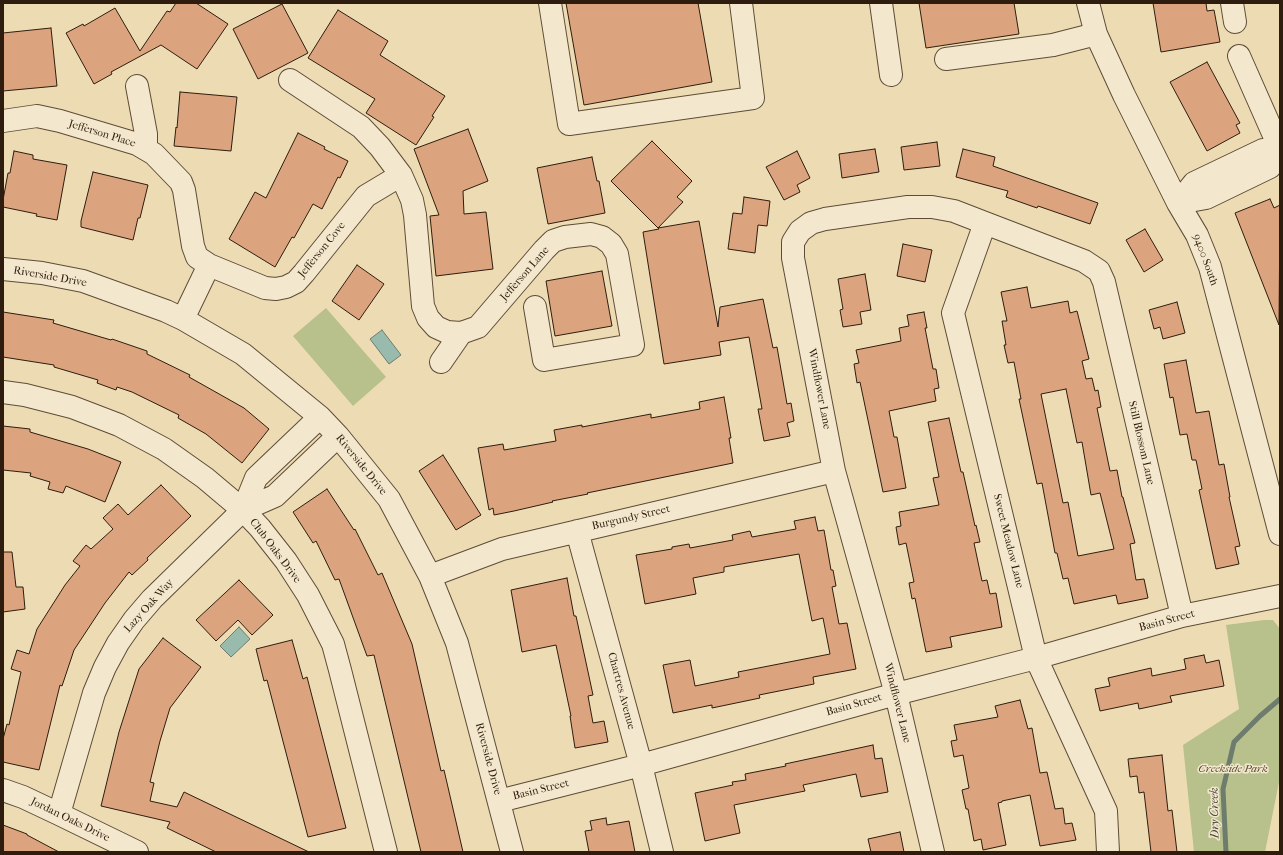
<!DOCTYPE html>
<style>
body{margin:0}
#map{position:relative;width:1283px;height:855px;overflow:hidden;background:#eddbb3;font-family:"IM FELL French Canon",serif}
canvas{display:block}
.frame{position:absolute;inset:0;border:4px solid #2e1d0e;pointer-events:none}
</style>
<div id="map">
<canvas width="1283" height="855"></canvas>
<div class="frame"></div>
</div>
<script>
const c = document.querySelector('canvas').getContext('2d');
c.lineJoin = 'round';
function fillPath(path, color) {
  c.fillStyle = color;
  c.fill(path, 'evenodd');
}
function poly(rows) {
  const path = new Path2D();
  for (const r of rows) {
    path.moveTo(r[0], r[1]);
    for (let i = 2; i < r.length; i += 2) path.lineTo(r[i], r[i + 1]);
  }
  return path;
}
function stroke(path, color, width, dash) {
  c.strokeStyle = color;
  c.lineWidth = width;
  c.lineCap = dash ? 'butt' : 'round';
  c.setLineDash(dash || []);
  c.stroke(path);
}
function drawText(font, color, halo, rows, align = 'center') {
  c.font = font + ' "IM FELL French Canon",serif';
  c.lineWidth = 3;
  c.setLineDash([]);
  c.textBaseline = 'middle';
  c.strokeStyle = halo;
  c.fillStyle = color;
  for (const [text, x, y, turn = 0] of rows) {
    c.save();
    c.translate(x, y);
    c.rotate((+turn || 0) * Math.PI / 180);
    c.textAlign = isNaN(turn) ? turn : align;
    if (halo) c.strokeText(text, 0, 0);
    c.fillText(text, 0, 0);
    c.restore();
  }
}
fillPath(poly([
 [326,308,386,377,353,406,293,336],
 [1264,620,1273,620,1280,629,1280,777,1265,852,1194,852,1183,745,1239,709,1226,625]
]), '#b8c08c');
const water = poly([
 [382,330,401,355,389,364,370,339,382,330],
 [239,627,250,639,231,657,220,646,239,627]
]);
fillPath(water, '#99bbae');
stroke(water, '#6e7c6e', 1);
stroke(poly([
 [1226,852,1223,789,1234,742,1260,716,1280,699]
]), '#6e7c6e', 5);
const building = poly([
 [176,3,196,3,228,24,197,69,161,45,111,72,112,74,94,84,66,33,83,24,84,26,115,8,140,51,167,11,170,12,176,3],
 [566,3,698,3,712,82,584,105,566,3],
 [919,3,1014,3,1019,34,926,48,919,3],
 [1153,3,1206,3,1207,11,1214,10,1220,42,1161,52,1153,3],
 [282,4,308,53,258,79,233,29,282,4],
 [338,10,388,41,380,55,445,96,432,116,434,117,416,145,366,113,375,99,308,58,338,10],
 [51,28,57,86,3,91,3,33,51,28],
 [1207,62,1240,123,1236,125,1240,133,1207,151,1170,82,1207,62],
 [180,92,237,97,231,151,174,146,176,127,177,128,180,92],
 [468,129,488,181,463,191,464,214,486,212,493,269,436,276,430,216,439,215,414,149,468,129],
 [298,133,325,147,324,149,348,161,340,178,338,177,322,209,313,204,294,238,292,237,275,267,229,239,255,192,266,198,298,133],
 [652,141,692,181,677,197,683,202,658,228,699,221,718,327,720,307,763,299,773,348,777,347,787,404,791,403,794,421,787,423,790,436,764,441,758,409,762,409,749,337,719,342,721,355,664,364,643,232,659,229,611,181,652,141],
 [937,142,940,166,904,170,901,147,937,142],
 [875,149,879,172,842,178,839,154,875,149],
 [963,149,995,157,993,166,1098,203,1090,224,1038,206,1037,208,1006,197,1008,191,956,177,963,149],
 [14,151,33,155,33,159,67,165,57,220,36,216,37,214,3,207,3,200,8,173,10,173,14,151],
 [797,151,810,178,797,185,800,192,784,200,766,167,797,151],
 [592,157,597,181,599,181,605,213,548,224,537,168,592,157],
 [93,172,148,185,140,218,138,218,133,240,81,227,81,221,93,172],
 [744,197,770,201,767,226,758,225,755,253,728,249,733,213,742,214,744,197],
 [1270,199,1274,208,1280,205,1279,325,1235,213,1270,199],
 [1145,229,1163,260,1144,272,1126,240,1145,229],
 [903,244,932,250,925,282,897,276,903,244],
 [357,265,384,284,359,320,332,301,357,265],
 [602,271,612,326,555,336,546,281,602,271],
 [865,274,871,310,860,312,862,324,843,327,840,310,843,309,838,279,865,274],
 [1027,287,1031,308,1068,301,1070,313,1077,311,1089,359,1082,361,1086,379,1092,378,1095,391,1098,390,1101,407,1097,408,1110,471,1117,470,1122,497,1123,497,1135,543,1130,544,1136,580,1144,579,1148,598,1118,604,1116,595,1074,604,1068,578,1063,579,1057,553,1055,553,1042,483,1037,484,1019,399,1021,399,1014,362,1008,363,1004,345,1006,345,1002,321,1007,321,1001,292,1027,287],
 [1066,389,1077,443,1082,442,1091,495,1100,493,1114,549,1078,556,1068,502,1063,503,1041,394,1066,389],
 [1177,302,1185,333,1163,339,1160,327,1154,329,1149,310,1177,302],
 [3,312,54,320,53,323,111,340,112,339,147,351,147,354,190,375,189,377,244,408,269,429,242,463,206,434,178,418,179,415,132,392,117,387,116,390,97,383,98,380,54,367,54,365,3,357,3,312],
 [924,312,927,328,925,328,933,369,936,369,939,388,934,389,936,401,889,411,894,437,897,437,906,488,883,492,860,382,857,383,854,364,859,363,856,350,901,341,899,328,909,326,907,315,924,312],
 [1186,360,1196,413,1209,411,1219,465,1224,464,1230,497,1229,497,1240,546,1235,547,1239,564,1216,569,1199,490,1202,489,1196,460,1192,460,1187,434,1180,435,1173,397,1170,398,1164,364,1186,360],
 [724,397,731,438,729,438,733,463,587,493,588,494,552,501,553,502,514,511,494,515,493,508,489,510,478,448,503,444,504,450,556,441,554,430,582,425,582,427,651,414,651,418,700,409,699,402,724,397],
 [949,418,961,472,963,472,975,526,976,525,980,542,974,543,982,581,987,580,990,594,996,593,1002,627,950,637,952,647,926,652,915,598,912,599,909,583,914,582,906,543,899,545,896,527,901,526,899,512,939,505,933,478,939,477,928,422,949,418],
 [3,426,30,429,30,432,88,449,121,462,105,502,66,486,63,493,48,489,50,482,30,476,31,473,3,470,3,426],
 [443,455,481,515,456,530,419,471,443,455],
 [161,485,191,516,147,558,148,560,132,575,129,572,105,603,74,650,62,686,60,685,39,770,3,762,3,739,7,724,9,725,21,672,11,669,17,650,29,654,37,629,65,585,80,566,73,561,86,545,91,549,113,529,103,518,118,504,128,515,161,485],
 [327,489,354,530,355,529,378,575,382,573,412,644,441,771,444,770,463,852,421,852,374,655,367,656,339,579,335,580,316,541,313,543,293,512,327,489],
 [815,517,818,531,824,530,831,570,833,570,836,586,832,587,839,624,847,623,856,669,813,677,814,684,759,695,760,698,712,708,712,705,673,713,663,665,690,660,695,686,739,677,738,672,830,654,823,618,812,621,799,554,724,567,724,572,693,578,696,594,645,604,636,555,672,549,672,547,689,544,690,548,733,540,732,535,750,531,752,537,796,529,794,521,815,517],
 [3,552,12,552,16,587,23,587,25,609,3,612,3,552],
 [567,578,574,616,576,616,593,695,588,696,593,723,604,721,608,742,575,748,570,716,571,716,556,645,522,652,511,590,567,578],
 [239,580,273,615,252,635,238,620,216,641,196,620,239,580],
 [163,638,201,667,170,708,160,741,150,782,154,783,150,801,177,807,184,792,309,852,216,852,167,828,170,822,101,806,119,732,139,669,163,638],
 [292,640,303,679,307,677,346,828,308,837,267,680,264,681,256,649,292,640],
 [1204,655,1206,663,1219,660,1224,686,1170,696,1172,702,1139,709,1138,703,1100,711,1095,689,1110,686,1108,678,1151,668,1152,676,1186,669,1184,659,1204,655],
 [1020,700,1028,729,1032,728,1040,773,1047,772,1055,809,1063,808,1065,824,1072,823,1076,840,1040,846,1030,795,1002,801,1002,802,998,803,1006,845,983,850,981,839,974,841,968,809,966,809,962,790,969,788,963,755,954,757,951,741,957,740,954,725,998,717,995,706,1020,700],
 [873,745,875,759,882,758,888,792,861,797,856,774,803,785,805,791,734,805,740,833,705,841,695,793,733,785,732,782,746,780,745,774,786,766,785,764,873,745],
 [1162,755,1168,811,1172,810,1177,852,1151,852,1144,792,1139,793,1137,776,1130,777,1128,759,1162,755],
 [606,818,607,825,629,821,635,852,589,852,585,831,592,830,590,821,606,818],
 [3,825,27,834,27,835,59,852,3,852,3,825],
 [900,832,904,852,871,852,868,839,900,832]
]);
fillPath(building, '#dca37f');
stroke(building, '#2e1d0e', 1);
const minor = poly([
 [550,3,569,124,753,98,741,3],
 [881,3,891,75],
 [1088,3,1096,34,1124,95,1178,203,1197,235,1210,267,1280,534],
 [1232,3,1235,22],
 [1239,56,1280,149],
 [946,59,1053,45,1096,34],
 [290,80,361,127,380,147,401,175,412,200,415,215,423,306,428,318,436,327,447,332,461,333,478,327,544,250,553,241,565,237,591,234,602,237,611,244,617,254,633,345,544,360,535,307],
 [137,86,146,134,146,149],
 [3,121,37,116,60,121,137,144,154,154,181,182,184,190,193,246,197,257,209,265,183,319],
 [1178,203,1194,183,1263,150,1280,152],
 [1178,203,1206,198,1270,167,1280,155],
 [985,223,953,313,1036,658,1106,811,1108,852],
 [209,265,265,288,276,289,286,287,296,282,304,273,366,196,401,175],
 [3,269,42,273,83,281,166,311,183,319,243,354,320,417,338,436,389,499,430,576,457,643,512,852],
 [441,362,461,333],
 [3,392,25,395,72,407,119,425,164,449,205,478,243,510,260,528,286,561,308,595,333,644,340,670,386,852],
 [243,510,256,478,320,417],
 [577,531,641,765,662,852],
 [430,576,502,549,834,471],
 [3,790,23,797,59,814,137,852],
 [499,801,641,765,896,694,1036,658,1182,616,1280,596],
 [59,814,94,693,105,667,118,643,134,620,152,599,243,510,275,496,338,436],
 [933,852,896,694,834,471,793,258,793,242,800,231,811,223,825,219,908,207,932,207,954,211,985,223,1084,261,1099,271,1104,282,1182,616]
]);
stroke(minor, '#5e4c37', 24);
stroke(minor, '#f3e8ce', 22);
drawText('11px', '#2e1d0e', '#f3e8ce', [
 ["Jefferson Place",102,134,17],
 ["Jefferson Cove",322,250,-51],
 ["9400 South",1205,260,70],
 ["Jefferson Lane",525,274,-49],
 ["Riverside Drive",50,277,10],
 ["Windflower Lane",819,389,79],
 ["Still Blossom Lane",1141,443,77],
 ["Riverside Drive",361,465,51],
 ["Burgundy Street",631,518,-13],
 ["Sweet Meadow Lane",1008,541,76],
 ["Club Oaks Drive",275,551,53],
 ["Lazy Oak Way",149,606,-48],
 ["Basin Street",1167,621,-15],
 ["Chartres Avenue",621,691,75],
 ["Windflower Lane",897,703,76],
 ["Basin Street",854,705,-16],
 ["Riverside Drive",488,759,75],
 ["Basin Street",541,790,-14],
 ["Jordan Oaks Drive",70,820,26]
]);
drawText('italic 11px', '#574e34', '#f3e8ce', [
 ["Creekside Park",1233,769]
]);
drawText('italic 12px', '#4e4c3e', '#f3e8ce', [
 ["Dry Creek",1215,813,-91]
]);
</script>
